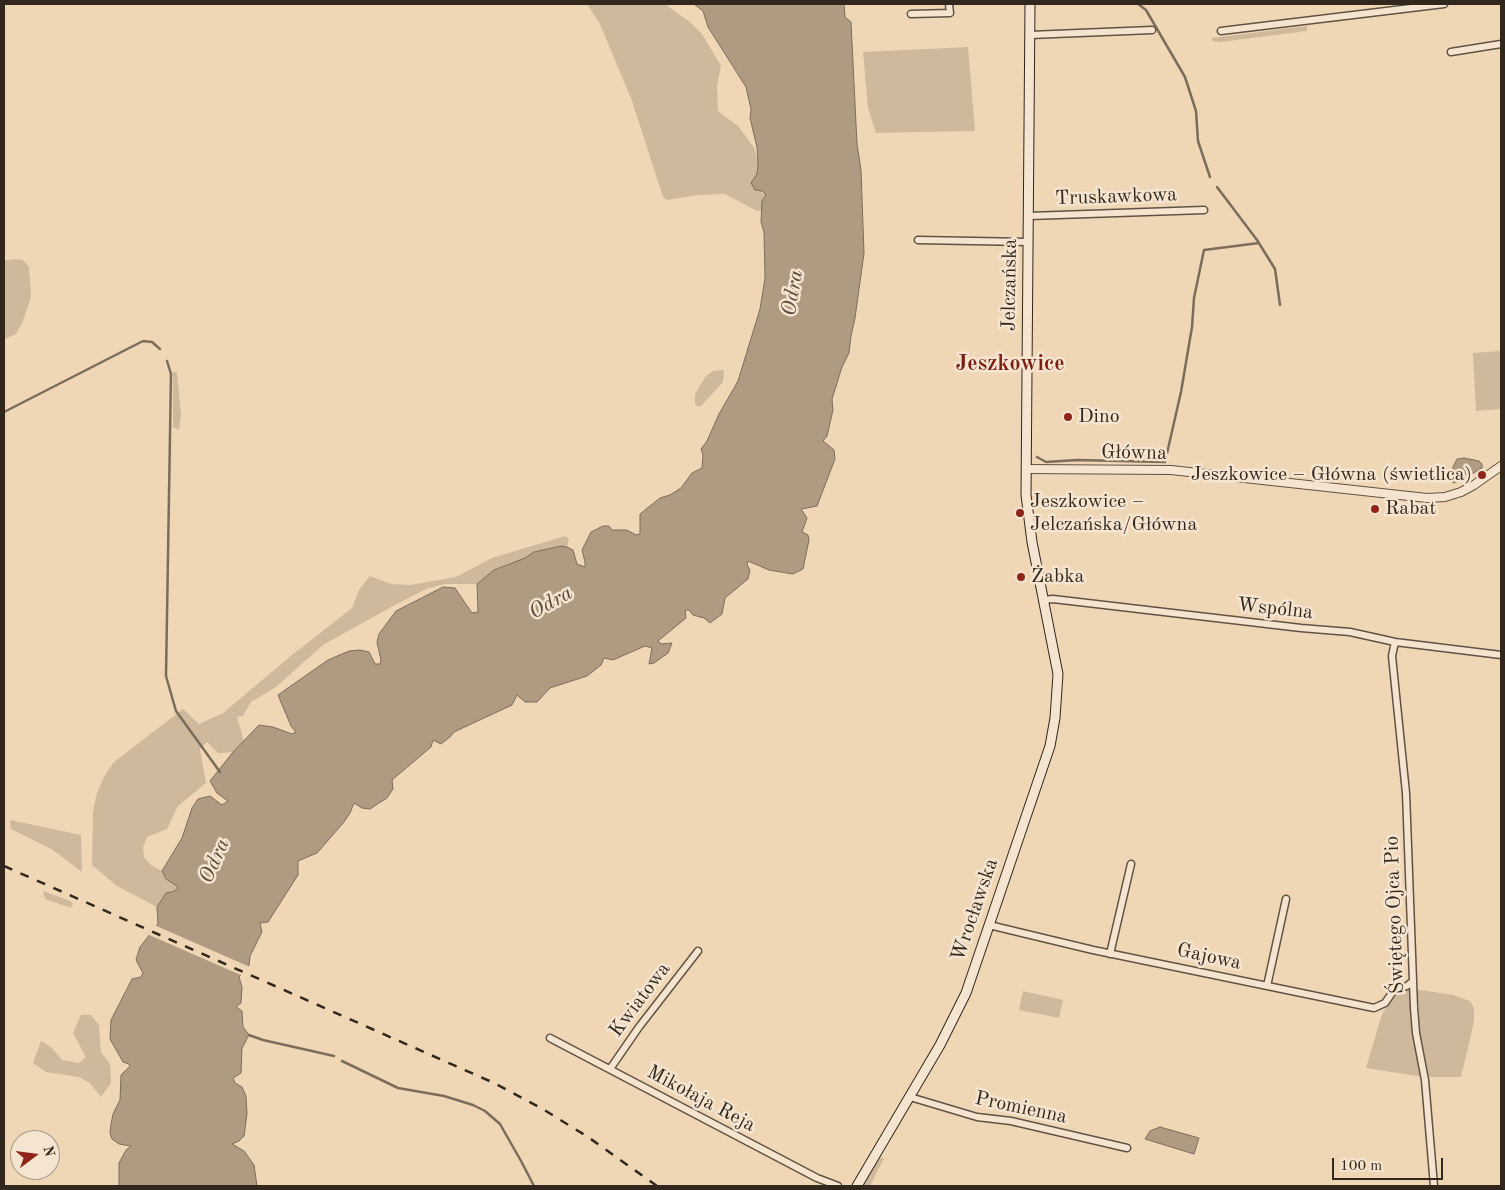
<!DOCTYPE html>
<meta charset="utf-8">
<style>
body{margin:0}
#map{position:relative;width:1505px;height:1190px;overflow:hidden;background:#efd7b6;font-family:"Old Standard TT",serif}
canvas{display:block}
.frame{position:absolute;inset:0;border:5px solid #31271d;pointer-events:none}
.north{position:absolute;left:10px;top:1130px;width:50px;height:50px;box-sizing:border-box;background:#f5e5d0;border:1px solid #a79988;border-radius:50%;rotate:75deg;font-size:14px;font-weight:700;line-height:20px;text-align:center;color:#31271d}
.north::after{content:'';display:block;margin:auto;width:18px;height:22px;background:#8f2418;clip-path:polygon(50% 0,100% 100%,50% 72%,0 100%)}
.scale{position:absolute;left:1332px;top:1158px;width:111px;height:22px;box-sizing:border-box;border:2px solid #31271d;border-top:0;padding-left:6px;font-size:15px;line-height:18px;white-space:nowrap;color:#31271d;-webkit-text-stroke:4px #f5e5d0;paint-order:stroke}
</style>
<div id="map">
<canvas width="1505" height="1190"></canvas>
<div class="frame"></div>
<div class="north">N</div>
<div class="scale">100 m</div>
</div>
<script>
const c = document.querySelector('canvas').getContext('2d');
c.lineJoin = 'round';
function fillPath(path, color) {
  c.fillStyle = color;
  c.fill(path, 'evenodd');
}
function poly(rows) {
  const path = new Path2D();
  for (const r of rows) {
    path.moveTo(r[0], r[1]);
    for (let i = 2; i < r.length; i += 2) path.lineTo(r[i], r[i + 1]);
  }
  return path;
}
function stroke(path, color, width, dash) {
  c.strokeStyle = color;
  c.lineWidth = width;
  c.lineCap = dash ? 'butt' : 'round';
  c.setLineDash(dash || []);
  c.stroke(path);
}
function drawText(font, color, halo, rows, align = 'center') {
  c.font = font + ' "Old Standard TT",serif';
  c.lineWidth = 5;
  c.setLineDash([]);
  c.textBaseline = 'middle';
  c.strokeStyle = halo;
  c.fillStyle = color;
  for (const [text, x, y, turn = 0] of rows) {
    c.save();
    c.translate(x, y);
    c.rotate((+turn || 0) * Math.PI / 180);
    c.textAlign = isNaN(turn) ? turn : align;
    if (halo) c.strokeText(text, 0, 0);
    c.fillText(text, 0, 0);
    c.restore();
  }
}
fillPath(poly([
 [587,4,665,4,691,23,702,34,721,66,717,86,718,111,739,127,755,149,758,165,757,174,766,195,762,201,762,210,757,211,725,194,697,195,667,200,663,197,632,101,600,24],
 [1307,26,1307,31,1220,42,1212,41,1212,38],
 [968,47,975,131,876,133,868,108,863,52],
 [15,259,23,260,29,267,31,297,23,321,16,334,4,339,4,261],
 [1501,351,1501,409,1476,411,1473,353],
 [724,370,723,382,700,407,695,405,695,394,706,376,713,371],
 [173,372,177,372,181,416,179,430,173,427],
 [565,536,569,539,567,547,561,546,534,552,525,558,494,570,477,584,444,584,426,589,393,606,323,645,276,687,251,702,243,716,237,717,244,741,241,746,233,752,222,753,218,753,207,742,200,749,206,783,178,806,167,829,147,837,143,847,144,857,151,865,162,871,166,879,177,886,178,889,162,898,157,907,117,886,92,865,93,811,97,793,105,775,114,762,183,709,199,724,223,713,292,655,352,608,359,590,370,576,391,584,410,585,456,577,492,558],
 [10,820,81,835,82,872,53,850,11,829],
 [43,891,68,900,73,903,71,908,45,899],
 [1408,988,1453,995,1470,1001,1474,1008,1474,1022,1461,1077,1423,1077,1366,1068,1381,1017,1387,1005,1393,994],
 [1023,991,1063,1000,1059,1018,1019,1010],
 [81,1015,91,1015,99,1025,101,1052,110,1064,111,1083,101,1097,90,1083,79,1077,46,1072,33,1063,41,1041,51,1047,62,1060,79,1063,86,1057,73,1033],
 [881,1158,884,1158,870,1186,861,1186,876,1163]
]), '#cfb99c');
const water = poly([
 [694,4,844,4,845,17,851,22,857,144,861,170,864,253,855,318,851,336,849,353,842,367,832,399,833,410,827,436,823,441,834,450,835,459,817,506,801,509,807,518,802,532,808,535,809,540,803,569,793,574,769,570,748,561,747,565,750,570,748,579,725,598,722,614,710,623,704,618,693,615,689,610,685,610,686,618,658,641,661,644,672,643,668,653,654,663,649,664,652,648,645,646,613,660,604,658,601,665,587,676,550,688,537,702,525,702,517,695,512,705,454,732,450,737,441,744,433,740,431,747,392,780,393,789,387,798,379,803,370,809,362,808,354,803,350,813,344,822,317,853,298,861,298,875,268,922,260,923,262,932,250,956,249,965,239,977,242,987,241,1003,236,1007,242,1011,243,1027,249,1035,242,1048,241,1073,233,1078,235,1083,242,1087,246,1096,247,1114,244,1136,239,1141,232,1144,244,1151,254,1165,257,1186,119,1186,119,1163,126,1150,131,1146,119,1144,112,1139,110,1133,111,1124,113,1114,120,1100,121,1075,130,1066,129,1064,123,1062,110,1039,111,1020,132,979,141,977,143,973,136,960,140,947,158,924,157,907,166,893,172,892,178,889,177,886,166,879,162,871,182,838,192,808,198,799,210,796,222,805,228,801,217,793,210,781,233,752,259,725,273,727,292,734,296,732,291,726,278,695,328,660,349,651,360,650,369,652,375,664,380,664,381,660,377,642,379,634,396,611,443,587,455,588,472,613,478,612,477,584,494,570,525,558,534,552,561,546,567,547,573,550,577,564,585,567,585,562,582,550,591,532,603,526,609,526,612,530,627,530,636,535,640,534,640,514,660,498,670,495,681,488,692,473,702,468,703,455,701,449,707,441,719,414,738,381,760,309,765,278,764,232,761,222,762,201,766,195,763,191,755,190,751,183,757,174,758,165,757,147,750,118,751,109,746,87,708,27,703,11,694,4],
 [1464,458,1479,461,1482,464,1482,468,1460,481,1453,483,1452,476,1453,467,1457,459,1464,458],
 [1160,1127,1199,1138,1194,1154,1145,1139,1150,1131,1160,1127]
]);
fillPath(water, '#ae9b82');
stroke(water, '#7c6d5a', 1);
fillPath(poly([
 [154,925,250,967,243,976,147,934]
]), '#efd7b6');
stroke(poly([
 [1138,4,1146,10,1185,77,1196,111,1198,141,1210,177],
 [1217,187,1257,240,1275,269,1280,305],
 [167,361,171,374,166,676,176,711,220,772],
 [4,412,143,341,152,342,160,349],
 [1037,457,1046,462,1077,460,1165,462,1181,392,1192,327,1194,298,1204,250,1259,243],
 [249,1035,263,1040,334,1056],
 [342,1061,398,1088,444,1096,473,1105,485,1111,500,1124,521,1161,534,1186]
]), '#7c6d5a', 2.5);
const minor = poly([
 [911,14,950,13,949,4],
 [1221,31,1444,4],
 [1030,35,1152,30],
 [1451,52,1501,44],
 [1029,216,1204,210],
 [918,240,1028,242],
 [1043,600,1053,599,1301,628,1350,632,1395,642,1501,655],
 [1395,642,1392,656,1406,793,1414,1008,1416,1033,1425,1080,1434,1186],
 [989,925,1093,950,1374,1008,1385,1003,1394,990,1407,986,1413,981],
 [1110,954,1131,864],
 [1267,986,1286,899],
 [550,1038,817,1178,838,1186],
 [610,1069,639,1027,698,951],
 [910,1097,977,1117,1011,1121,1127,1148]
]);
const tertiary = poly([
 [1026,469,1171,470,1427,498,1445,497,1461,492,1474,485,1501,466]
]);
const secondary = poly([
 [857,1186,940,1045,966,993,1050,746,1055,718,1058,674,1032,542,1026,495,1030,4]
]);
stroke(minor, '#605343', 9);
stroke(tertiary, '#605343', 10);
stroke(secondary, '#31271d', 11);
stroke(minor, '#f5e5d0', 6);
stroke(tertiary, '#f5e5d0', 8);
stroke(secondary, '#f5e5d0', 9);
stroke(poly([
 [4,866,494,1083,541,1108,588,1137,657,1186]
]), '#31271d', 2.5, [9, 9]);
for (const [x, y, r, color] of [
 [1068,417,5,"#8f2418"],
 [1482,475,5,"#8f2418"],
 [1375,509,5,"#8f2418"],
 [1020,513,5,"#8f2418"],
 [1021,577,5,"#8f2418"]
]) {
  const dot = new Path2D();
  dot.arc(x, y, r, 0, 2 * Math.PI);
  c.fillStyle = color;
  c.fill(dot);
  stroke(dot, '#f5e5d0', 2);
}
drawText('20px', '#31271d', '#f5e5d0', [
 ["Truskawkowa",1116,197,-2],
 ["Jelczańska",1010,285,-89],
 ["Główna",1134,453,1],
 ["Wspólna",1275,609,6],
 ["Wrocławska",975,910,-71],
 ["Świętego Ojca Pio",1395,915,-92],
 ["Gajowa",1209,957,12],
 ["Kwiatowa",640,1000,-53],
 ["Mikołaja Reja",701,1099,28],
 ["Promienna",1021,1108,12]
]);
drawText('20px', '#31271d', '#f5e5d0', [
 ["Dino",1078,417],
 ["Jeszkowice – Główna (świetlica)",1472,475,"right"],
 ["Jeszkowice –",1030,502],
 ["Jelczańska/Główna",1030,525],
 ["Rabat",1385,509],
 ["Żabka",1031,577]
], 'left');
drawText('italic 21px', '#564a3b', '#f5e5d0', [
 ["Odra",793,293,-80],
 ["Odra",551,603,-29],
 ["Odra",215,861,-66]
]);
drawText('bold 22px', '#7a1f14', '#f5e5d0', [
 ["Jeszkowice",1010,364]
]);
</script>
